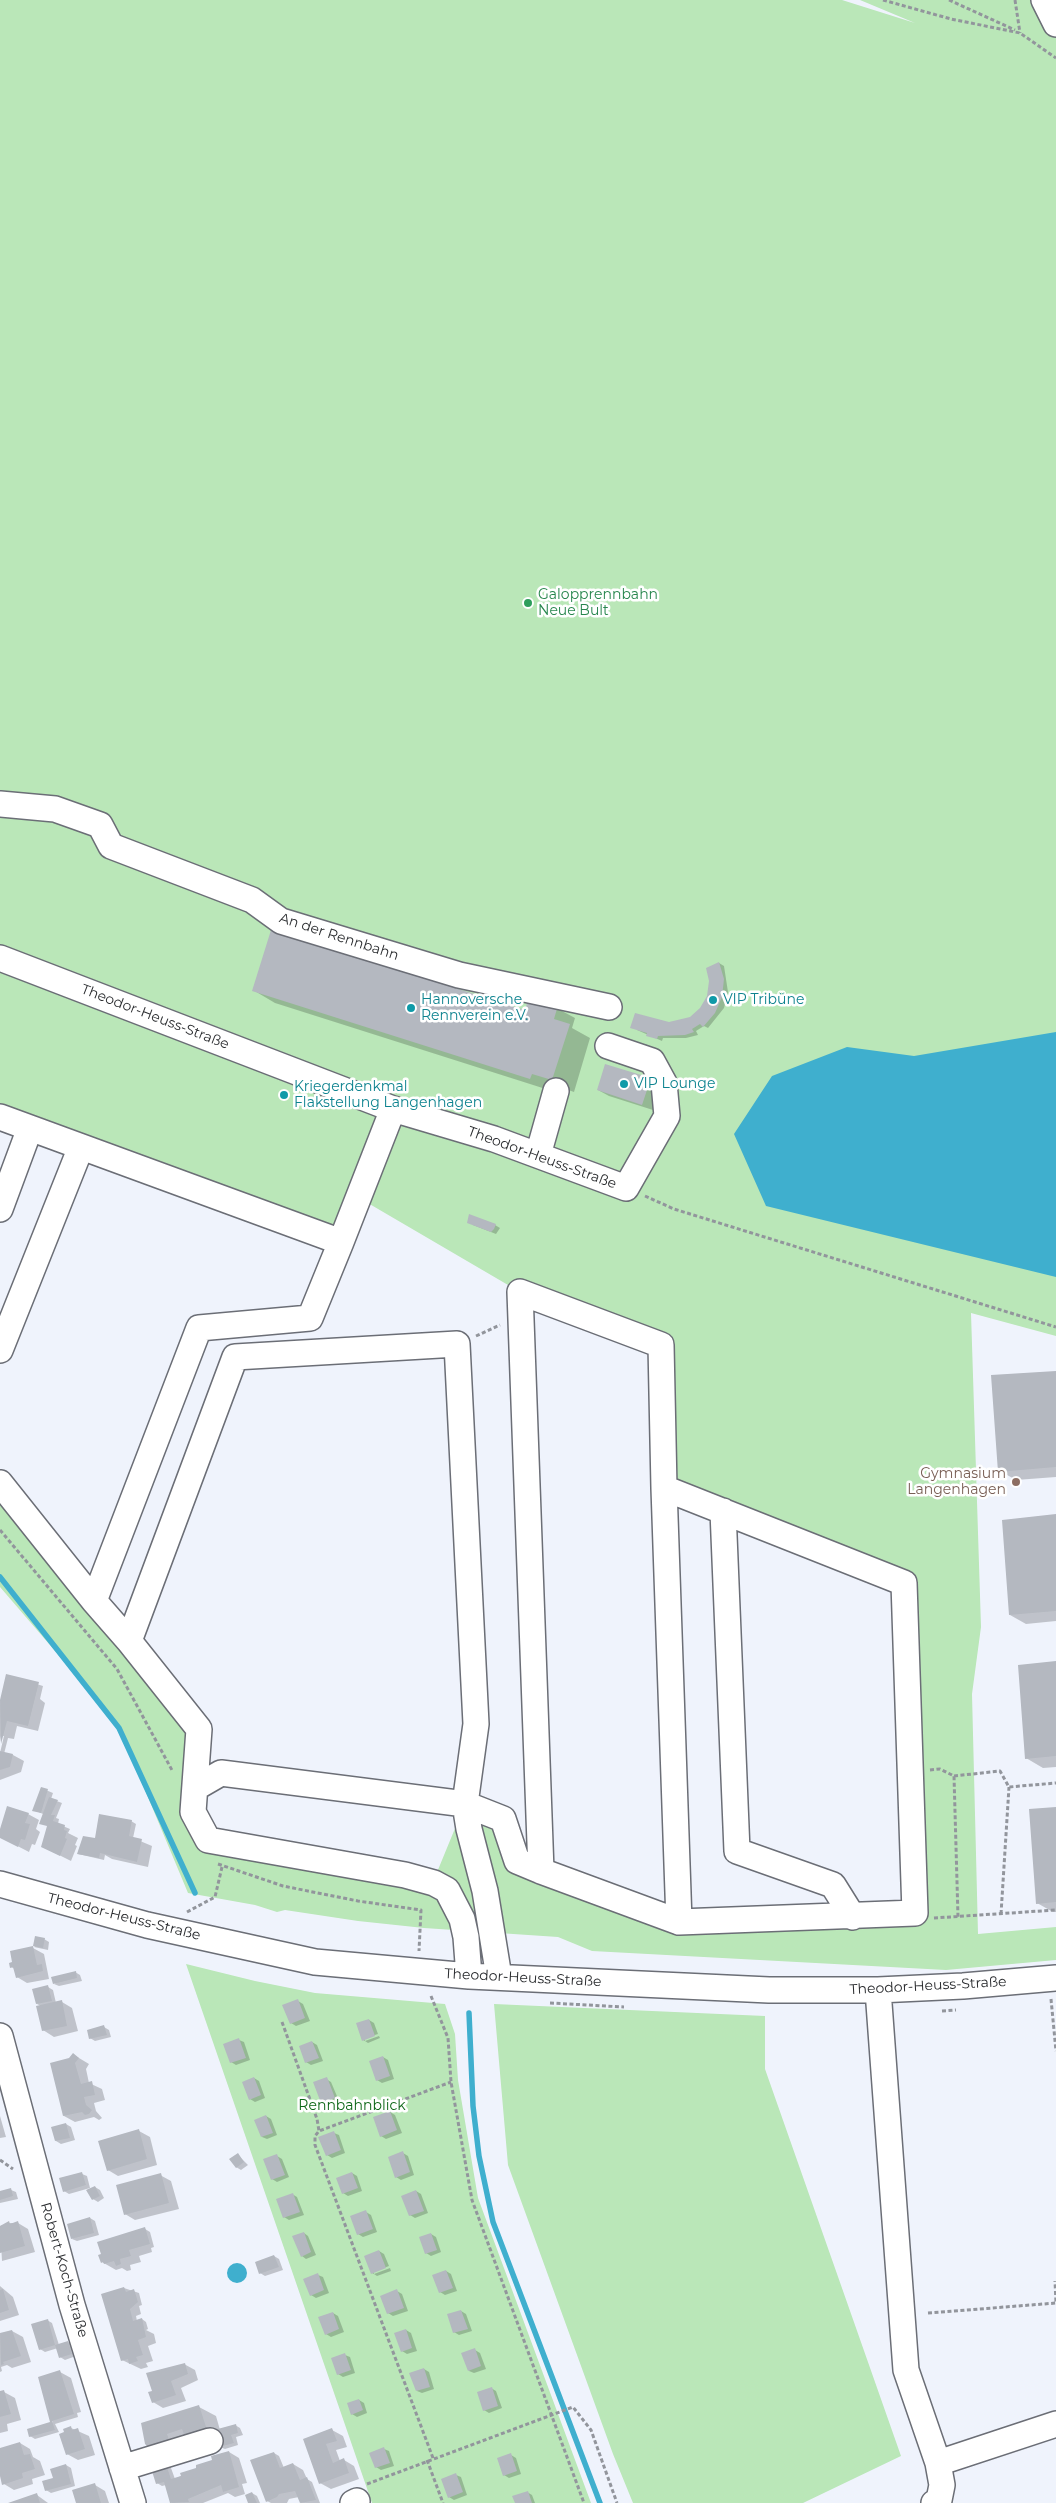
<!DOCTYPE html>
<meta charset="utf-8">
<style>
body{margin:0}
canvas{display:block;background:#eff3fc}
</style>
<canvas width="1056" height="2503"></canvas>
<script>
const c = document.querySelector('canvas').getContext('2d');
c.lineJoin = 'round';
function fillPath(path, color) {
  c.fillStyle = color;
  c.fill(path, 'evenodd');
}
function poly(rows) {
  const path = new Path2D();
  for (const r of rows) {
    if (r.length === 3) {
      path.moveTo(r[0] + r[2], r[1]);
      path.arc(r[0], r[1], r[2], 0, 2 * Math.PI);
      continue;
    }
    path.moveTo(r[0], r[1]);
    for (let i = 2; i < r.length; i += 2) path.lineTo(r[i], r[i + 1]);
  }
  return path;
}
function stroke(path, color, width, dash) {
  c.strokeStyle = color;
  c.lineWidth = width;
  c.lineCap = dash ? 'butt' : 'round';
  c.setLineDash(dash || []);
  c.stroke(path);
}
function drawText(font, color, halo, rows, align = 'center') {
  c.font = font + ' Montserrat,sans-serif';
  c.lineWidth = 5;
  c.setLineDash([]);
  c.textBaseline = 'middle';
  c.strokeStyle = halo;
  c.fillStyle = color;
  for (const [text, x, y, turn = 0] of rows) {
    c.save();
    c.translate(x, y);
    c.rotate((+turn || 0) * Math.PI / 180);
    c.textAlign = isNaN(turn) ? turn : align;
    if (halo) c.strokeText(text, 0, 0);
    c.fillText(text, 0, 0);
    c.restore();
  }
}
fillPath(poly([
 [0,0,842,0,915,23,860,0,1035,0,1036,8,1056,38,1056,1336,971,1313,981,1627,972,1694,978,1934,1056,1927,1056,1960,946,1970,592,1951,558,1937,424,1928,358,1921,285,1910,277,1912,255,1905,188,1893,117,1723,0,1587,0,1483,199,1729,208,1840,433,1882,465,1804,503,1819,517,1861,679,1922,914,1913,904,1583,664,1488,661,1345,520,1292,349,1192,341,1242,0,1117],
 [186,1964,255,1981,315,1993,445,2004,455,2034,458,2080,478,2198,591,2503,372,2503],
 [494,2004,765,2016,765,2069,901,2456,803,2503,633,2503,613,2454,508,2165]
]), '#bae7b8');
fillPath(poly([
 [1056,1032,1056,1277,766,1206,734,1134,772,1076,847,1047,914,1056],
 [237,2273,10]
]), '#3fafce');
fillPath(poly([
 [719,963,724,966,728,992,724,1008,708,1028,704,1026,696,1031,698,1035,686,1038,663,1038,662,1041,637,1030,691,1018,701,1008,708,996],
 [253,990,530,1014,563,1006,562,1011,575,1018,572,1028,590,1038,574,1092,554,1085,552,1091,275,1003],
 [645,1044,659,1050,658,1054,644,1048],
 [606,1065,661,1086,653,1110,609,1096,598,1090],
 [473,1225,495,1225,500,1228,496,1234],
 [1056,1372,1056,1477,1016,1480,1000,1471],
 [1056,1516,1056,1621,1026,1624,1010,1615],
 [1056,1663,1056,1767,1043,1768,1026,1758],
 [7,1675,43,1686,40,1699,45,1703,38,1731,17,1726,14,1739,8,1738,4,1754,13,1755,24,1761,21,1772,0,1780,0,1753,4,1736,1,1736,0,1742,0,1705],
 [41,1788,53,1793,51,1799,62,1803,56,1818,59,1819,58,1824,70,1829,68,1833,78,1838,75,1845,77,1846,71,1861,43,1847,48,1827,43,1814,34,1810],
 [1056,1808,1056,1912,1053,1912,1037,1903],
 [28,1814,39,1820,36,1829,40,1832,35,1845,32,1844,29,1852,0,1837,0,1833],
 [131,1821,136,1824,133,1838,152,1846,148,1867,112,1859,105,1855,104,1860,78,1854,96,1840],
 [44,1939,49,1942,48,1950,34,1947],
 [33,1948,44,1954,49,1979,27,1983,17,1977,15,1969,11,1967],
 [75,1972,80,1975,82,1981,59,1986,54,1984],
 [48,1987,53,1990,56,2003,62,2002,72,2008,78,2031,54,2037,43,2030,41,2006,37,2004],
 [298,2001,303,2004,310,2021,296,2026,291,2023],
 [369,2020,374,2023,378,2034,365,2038,365,2041,363,2040],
 [104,2027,109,2030,111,2037,95,2041,90,2038],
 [379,2036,380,2038,368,2043,365,2041],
 [239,2040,244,2042,250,2060,236,2065,231,2062],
 [312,2042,317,2045,323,2061,311,2065,306,2062],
 [74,2055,89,2064,86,2069,89,2083,102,2089,105,2100,94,2103,96,2111,102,2118,99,2120,94,2117,75,2122,64,2116,69,2060],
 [383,2057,388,2060,394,2079,382,2083,377,2080],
 [254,2078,259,2081,265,2098,255,2102,250,2099],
 [326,2079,331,2082,339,2101,327,2105,322,2102],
 [390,2112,395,2115,402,2133,386,2139,381,2136],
 [0,2116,6,2137,0,2138],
 [266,2116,271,2119,277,2135,267,2139,262,2137],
 [66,2124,71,2127,75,2140,61,2144,56,2141,53,2128],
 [139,2131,150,2137,157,2165,118,2176,108,2170],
 [334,2133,339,2135,345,2153,332,2158,327,2155],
 [403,2153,408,2156,414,2175,401,2180,396,2177],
 [238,2155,248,2165,241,2170,236,2167],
 [277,2156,282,2159,289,2177,277,2182,272,2179],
 [352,2173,357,2176,362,2191,348,2196,343,2193],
 [82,2174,87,2176,90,2188,69,2194,64,2191],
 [160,2175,171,2181,179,2209,135,2220,125,2214],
 [95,2187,100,2190,104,2198,98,2202,93,2199],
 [11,2190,16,2192,18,2199,0,2203,0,2192],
 [416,2191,421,2194,428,2213,415,2218,410,2215],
 [292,2194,297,2197,304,2215,289,2220,284,2217],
 [366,2212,371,2215,377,2232,363,2237,358,2234],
 [90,2218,95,2221,99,2235,77,2241,72,2239],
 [9,2223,18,2223,28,2229,35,2252,2,2261,0,2226],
 [145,2229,150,2232,154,2247,151,2248,152,2252,139,2256,141,2262,130,2265,131,2270,127,2271,122,2268,116,2270,102,2262],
 [304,2233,308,2236,316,2255,306,2259,302,2256],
 [431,2234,436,2237,441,2252,431,2256,426,2253],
 [379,2251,384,2254,389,2266,374,2272,374,2274,372,2273],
 [274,2256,279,2259,283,2270,265,2276,260,2273],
 [390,2268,391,2271,377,2276,374,2274],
 [446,2271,451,2274,457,2291,445,2295,440,2292],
 [318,2275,323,2277,329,2293,316,2298,311,2295],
 [0,2286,13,2297,19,2315,0,2321],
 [124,2288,139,2293,142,2305,139,2306,141,2314,136,2316,137,2321,142,2319,146,2322,148,2329,146,2330,154,2334,156,2343,148,2346,153,2361,146,2363,148,2367,141,2369,122,2360],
 [397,2291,402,2294,408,2311,393,2316,388,2313],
 [461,2311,466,2314,472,2331,459,2335,454,2332],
 [333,2313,338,2316,344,2332,331,2337,326,2334],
 [47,2320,52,2323,59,2345,68,2342,73,2345,76,2356,65,2360,60,2357,58,2348,45,2352,40,2349],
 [406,2330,411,2333,417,2351,407,2354,402,2351],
 [12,2331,23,2337,31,2362,12,2368,7,2365,1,2367,2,2371,0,2372,0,2335],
 [475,2350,480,2353,486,2369,474,2373,469,2371],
 [345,2355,350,2357,355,2373,343,2377,338,2374],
 [184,2364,195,2370,198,2380,181,2388,186,2401,163,2408,153,2402],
 [424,2369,429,2372,434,2389,422,2393,417,2391],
 [60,2372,71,2378,81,2412,77,2413,78,2417,55,2424,59,2432,35,2439,30,2436,28,2430,53,2422,51,2421],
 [491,2388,496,2391,502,2408,489,2413,484,2410],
 [4,2392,15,2398,21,2420,7,2424,8,2431,0,2433,0,2393],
 [359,2400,364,2403,367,2413,357,2417,352,2414],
 [199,2407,216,2416,220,2430,235,2425,240,2428,243,2435,236,2437,238,2445,225,2449,220,2447,149,2446],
 [71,2428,89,2436,95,2455,78,2460,67,2454],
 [332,2430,343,2436,347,2447,336,2450,340,2461,344,2460,354,2466,359,2479,331,2489,320,2483,304,2440],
 [20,2443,30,2449,33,2457,40,2461,45,2475,32,2479,33,2484,14,2490,4,2484,0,2472,0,2449],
 [384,2449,389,2451,394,2466,381,2470,376,2467],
 [229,2452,239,2458,247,2483,242,2484,245,2494,235,2497,228,2493,203,2503,172,2503,166,2485,162,2486,157,2483,166,2465,171,2468,175,2479],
 [274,2453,279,2456,284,2468,293,2464,303,2470,307,2479,312,2482,320,2503,301,2503,299,2497,289,2499,287,2503,271,2503,267,2501],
 [511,2455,516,2458,521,2474,509,2478,504,2475],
 [66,2465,71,2468,75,2486,51,2493,46,2490],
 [456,2475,461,2477,467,2495,454,2500,449,2497],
 [95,2485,105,2491,109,2503,77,2503],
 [527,2492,532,2495,535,2503,516,2503],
 [252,2493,257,2496,260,2503,249,2503],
 [37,2495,48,2503,10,2503]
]), '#0003');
stroke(poly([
 [0,1577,119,1728,195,1893],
 [469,2013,473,2106,479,2156,493,2222,600,2503]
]), '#3fafce', 5.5);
fillPath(poly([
 [271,930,525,1010,530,993,559,1002,554,1019,570,1024,552,1080,532,1074,530,1079,252,991],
 [719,962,724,979,722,997,715,1013,703,1027,700,1024,692,1029,694,1032,685,1035,658,1036,657,1039,646,1036,647,1033,630,1028,635,1013,669,1022,690,1017,700,1008,707,996,709,981,706,968],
 [605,1064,651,1078,642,1105,597,1090],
 [469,1214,496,1224,494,1229,491,1232,467,1223],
 [1056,1371,1056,1467,998,1472,991,1375],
 [1056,1514,1056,1611,1009,1615,1002,1520],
 [1056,1661,1056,1756,1025,1759,1018,1665],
 [6,1674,39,1682,28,1726,7,1721,1,1744,0,1700],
 [0,1751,13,1754,10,1767,0,1770],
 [41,1787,48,1789,41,1813,32,1811],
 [49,1797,58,1800,51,1815,55,1815,53,1821,65,1825,64,1830,67,1831,65,1838,67,1839,60,1856,41,1847,47,1826,39,1824],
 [7,1806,29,1813,25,1823,30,1824,25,1840,21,1839,18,1847,0,1838,0,1829],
 [1056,1807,1056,1902,1036,1904,1029,1809],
 [99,1814,132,1820,129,1836,142,1839,137,1862,100,1853,99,1858,77,1854,83,1836,95,1838],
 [35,1936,45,1938,43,1948,33,1946],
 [33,1946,37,1965,42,1964,43,1971,16,1978,13,1967,10,1968,9,1963,12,1962,10,1951],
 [76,1971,77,1978,53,1984,51,1977],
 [48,1985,52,2001,36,2004,32,1989],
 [298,1999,305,2018,290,2024,282,2005],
 [62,2000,67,2026,42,2031,36,2006],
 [369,2019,375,2036,362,2041,356,2023],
 [104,2025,107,2035,89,2039,87,2030],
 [239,2038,246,2058,230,2063,223,2044],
 [312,2041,319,2058,305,2063,299,2046],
 [73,2053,79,2058,75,2063,81,2084,92,2081,95,2095,84,2097,86,2105,92,2110,89,2114,85,2115,82,2112,63,2116,50,2063,69,2058],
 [383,2056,390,2076,376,2081,369,2061],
 [254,2077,261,2095,249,2100,242,2082],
 [327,2077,335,2098,321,2103,313,2082],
 [390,2111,397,2130,380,2137,373,2117],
 [266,2115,273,2133,261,2137,254,2120],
 [66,2123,70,2138,55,2141,51,2127],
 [139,2129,147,2159,107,2171,98,2141],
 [334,2131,341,2150,326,2156,318,2137],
 [403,2151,410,2172,395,2178,388,2157],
 [238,2153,244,2162,236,2168,229,2159],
 [277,2154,285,2175,271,2180,263,2159],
 [82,2172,86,2185,63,2192,59,2178],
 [352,2172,358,2188,342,2194,336,2178],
 [161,2173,169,2203,124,2215,116,2185],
 [95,2186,100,2196,92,2200,86,2190],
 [11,2188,13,2196,0,2200,0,2191],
 [416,2190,424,2211,409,2216,401,2196],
 [293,2193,300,2212,283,2218,276,2199],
 [366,2210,373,2229,357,2235,350,2216],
 [90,2217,94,2233,71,2239,67,2224],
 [9,2221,10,2224,18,2221,25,2246,0,2253,0,2226],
 [145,2227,150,2244,129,2250,131,2256,120,2259,121,2264,116,2266,114,2261,104,2264,103,2262,101,2263,98,2255,101,2254,97,2242],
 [304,2232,311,2252,301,2257,292,2236],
 [431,2233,437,2250,425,2254,419,2237],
 [379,2250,386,2268,371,2274,364,2256],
 [274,2255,279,2267,259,2274,255,2262],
 [446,2270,453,2288,439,2293,432,2275],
 [318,2273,324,2290,310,2296,303,2279],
 [124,2287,126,2292,134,2289,138,2302,130,2309,133,2321,142,2318,146,2337,138,2340,143,2355,136,2357,138,2361,129,2364,128,2359,121,2361,101,2294],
 [3,2289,9,2310,0,2313,0,2290],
 [397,2289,404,2308,387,2314,380,2296],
 [461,2310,468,2329,453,2333,447,2314],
 [333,2312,339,2329,325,2335,318,2317],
 [48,2319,55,2345,39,2350,31,2324],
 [406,2329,412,2348,401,2352,394,2333],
 [12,2330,21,2356,3,2362,4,2364,1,2365,0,2333],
 [68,2341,72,2354,59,2358,55,2345],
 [475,2348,481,2366,468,2371,461,2353],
 [345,2353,351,2370,337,2375,331,2358],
 [185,2363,188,2374,171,2381,176,2395,152,2403,148,2392,152,2391,146,2373],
 [424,2368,430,2387,416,2391,409,2373],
 [60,2370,74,2414,52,2421,55,2430,29,2437,27,2429,50,2422,38,2377],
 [492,2387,498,2406,483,2411,477,2392],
 [4,2390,11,2414,0,2417,0,2391],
 [359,2399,363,2410,351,2415,347,2403],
 [199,2405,208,2433,186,2440,182,2429,167,2434,171,2445,148,2447,145,2444,141,2423],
 [236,2424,238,2433,231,2435,234,2443,219,2447,214,2430],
 [71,2426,72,2430,78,2428,85,2449,66,2455,59,2434,64,2432,63,2429],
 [332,2428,337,2441,326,2444,333,2463,344,2458,349,2473,319,2484,303,2439],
 [20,2442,24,2455,30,2454,35,2469,22,2473,23,2478,2,2485,0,2476,0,2448],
 [384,2447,390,2463,375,2468,369,2453],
 [229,2451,239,2487,223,2492,221,2485,188,2499,189,2502,170,2503,164,2482,156,2484,151,2468,166,2464,171,2479,181,2476,180,2473,196,2468,196,2465,212,2460,211,2456],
 [274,2452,280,2468,293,2463,300,2480,307,2477,316,2500,300,2503,295,2491,279,2494,277,2497,266,2502,250,2460],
 [511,2453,517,2471,503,2476,497,2458],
 [66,2464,71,2484,45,2491,42,2481,53,2478,50,2469],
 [456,2473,463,2492,448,2498,441,2479],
 [95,2483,101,2503,76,2503,72,2490],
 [528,2491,532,2503,515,2503,512,2496],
 [252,2492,257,2503,248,2503,245,2495],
 [37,2493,40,2503,8,2503]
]), '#b4b8c0');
const minor = poly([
 [1044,0,1056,24],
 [0,804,55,809,100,825,111,846,252,900,281,921,459,975,609,1007],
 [0,958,393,1109,341,1242],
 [393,1109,494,1139,626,1188,667,1116,664,1083,652,1061,608,1046],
 [0,1117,341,1242,310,1318,199,1328,94,1601],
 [538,1155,556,1091],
 [0,1209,30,1128],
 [0,1350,81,1147],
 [0,1483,94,1601,129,1641],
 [664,1488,679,1922],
 [723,1511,737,1851,833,1885,853,1917],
 [195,1788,221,1773,465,1804,469,1829,485,1891,499,1977],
 [0,1884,147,1925,315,1962,469,1976,769,1990,878,1990,963,1986,1056,1978],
 [469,1976,466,1937,462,1919,447,1890,434,1883,405,1875,208,1840,193,1812,199,1729,129,1641,235,1357,457,1344,476,1724,465,1804,503,1819,517,1861,541,1871,679,1922,915,1913,904,1583,664,1488,661,1345,520,1292,541,1871],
 [878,1990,906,2370,938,2463,942,2485,939,2500,934,2503],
 [0,2036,72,2305,133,2503],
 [938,2463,1056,2424],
 [122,2468,210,2441],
 [353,2503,357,2501]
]);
stroke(minor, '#6b6e76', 28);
stroke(poly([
 [883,0,951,19,1020,33,1056,58],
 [949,0,1015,30],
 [1015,0,1020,33],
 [645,1196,674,1209,1056,1327],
 [476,1336,500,1325],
 [0,1530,117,1669,173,1772],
 [930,1770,940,1769,954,1776,958,1917],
 [954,1776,1000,1771,1009,1787,1056,1783],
 [218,1864,283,1886,358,1901,421,1910,419,1951],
 [187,1912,215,1897,222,1867],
 [1001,1914,1009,1787],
 [934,1918,1056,1910],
 [431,1996,448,2038,451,2082,472,2200,584,2503],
 [1051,1999,1056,2051],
 [550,2003,624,2007],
 [942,2011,956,2010],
 [282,2022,317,2119,319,2131],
 [0,2160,13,2169],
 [928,2313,1056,2303,1055,2281],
 [433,2458,315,2145,315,2136,319,2131,451,2082],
 [427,2460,443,2503],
 [367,2484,573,2407,591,2430,617,2503]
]), '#92959c', 3, [4, 2.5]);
stroke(minor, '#fff', 25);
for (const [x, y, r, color] of [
 [528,603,5,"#2e9e5b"],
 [713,1000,5,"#0f9aa8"],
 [411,1008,5,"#0f9aa8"],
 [624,1084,5,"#0f9aa8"],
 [284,1095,5,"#0f9aa8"],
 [1016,1482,5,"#8d6e63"]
]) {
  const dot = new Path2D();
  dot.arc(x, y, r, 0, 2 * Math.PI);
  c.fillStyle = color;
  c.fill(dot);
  stroke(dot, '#fff', 2);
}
drawText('14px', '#27864d', '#fff', [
 ["Galopprennbahn",538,595],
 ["Neue Bult",538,611]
], 'left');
drawText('14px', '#2a2c2f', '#fff', [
 ["An der Rennbahn",339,937,18],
 ["Theodor-Heuss-Straße",155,1017,21],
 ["Theodor-Heuss-Straße",542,1158,20],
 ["Theodor-Heuss-Straße",124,1917,14],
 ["Theodor-Heuss-Straße",523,1978,3],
 ["Theodor-Heuss-Straße",928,1986,-3],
 ["Robert-Koch-Straße",64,2270,74]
]);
drawText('14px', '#0d838f', '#fff', [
 ["Hannoversche",421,1000],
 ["Rennverein e.V.",421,1016],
 ["VIP Tribüne",723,1000],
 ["VIP Lounge",634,1084],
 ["Kriegerdenkmal",294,1087],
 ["Flakstellung Langenhagen",294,1103]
], 'left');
drawText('14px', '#785e54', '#fff', [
 ["Gymnasium",1006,1474],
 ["Langenhagen",1006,1490]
], 'right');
drawText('14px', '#0c6616', '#fff', [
 ["Rennbahnblick",352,2106]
]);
</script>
